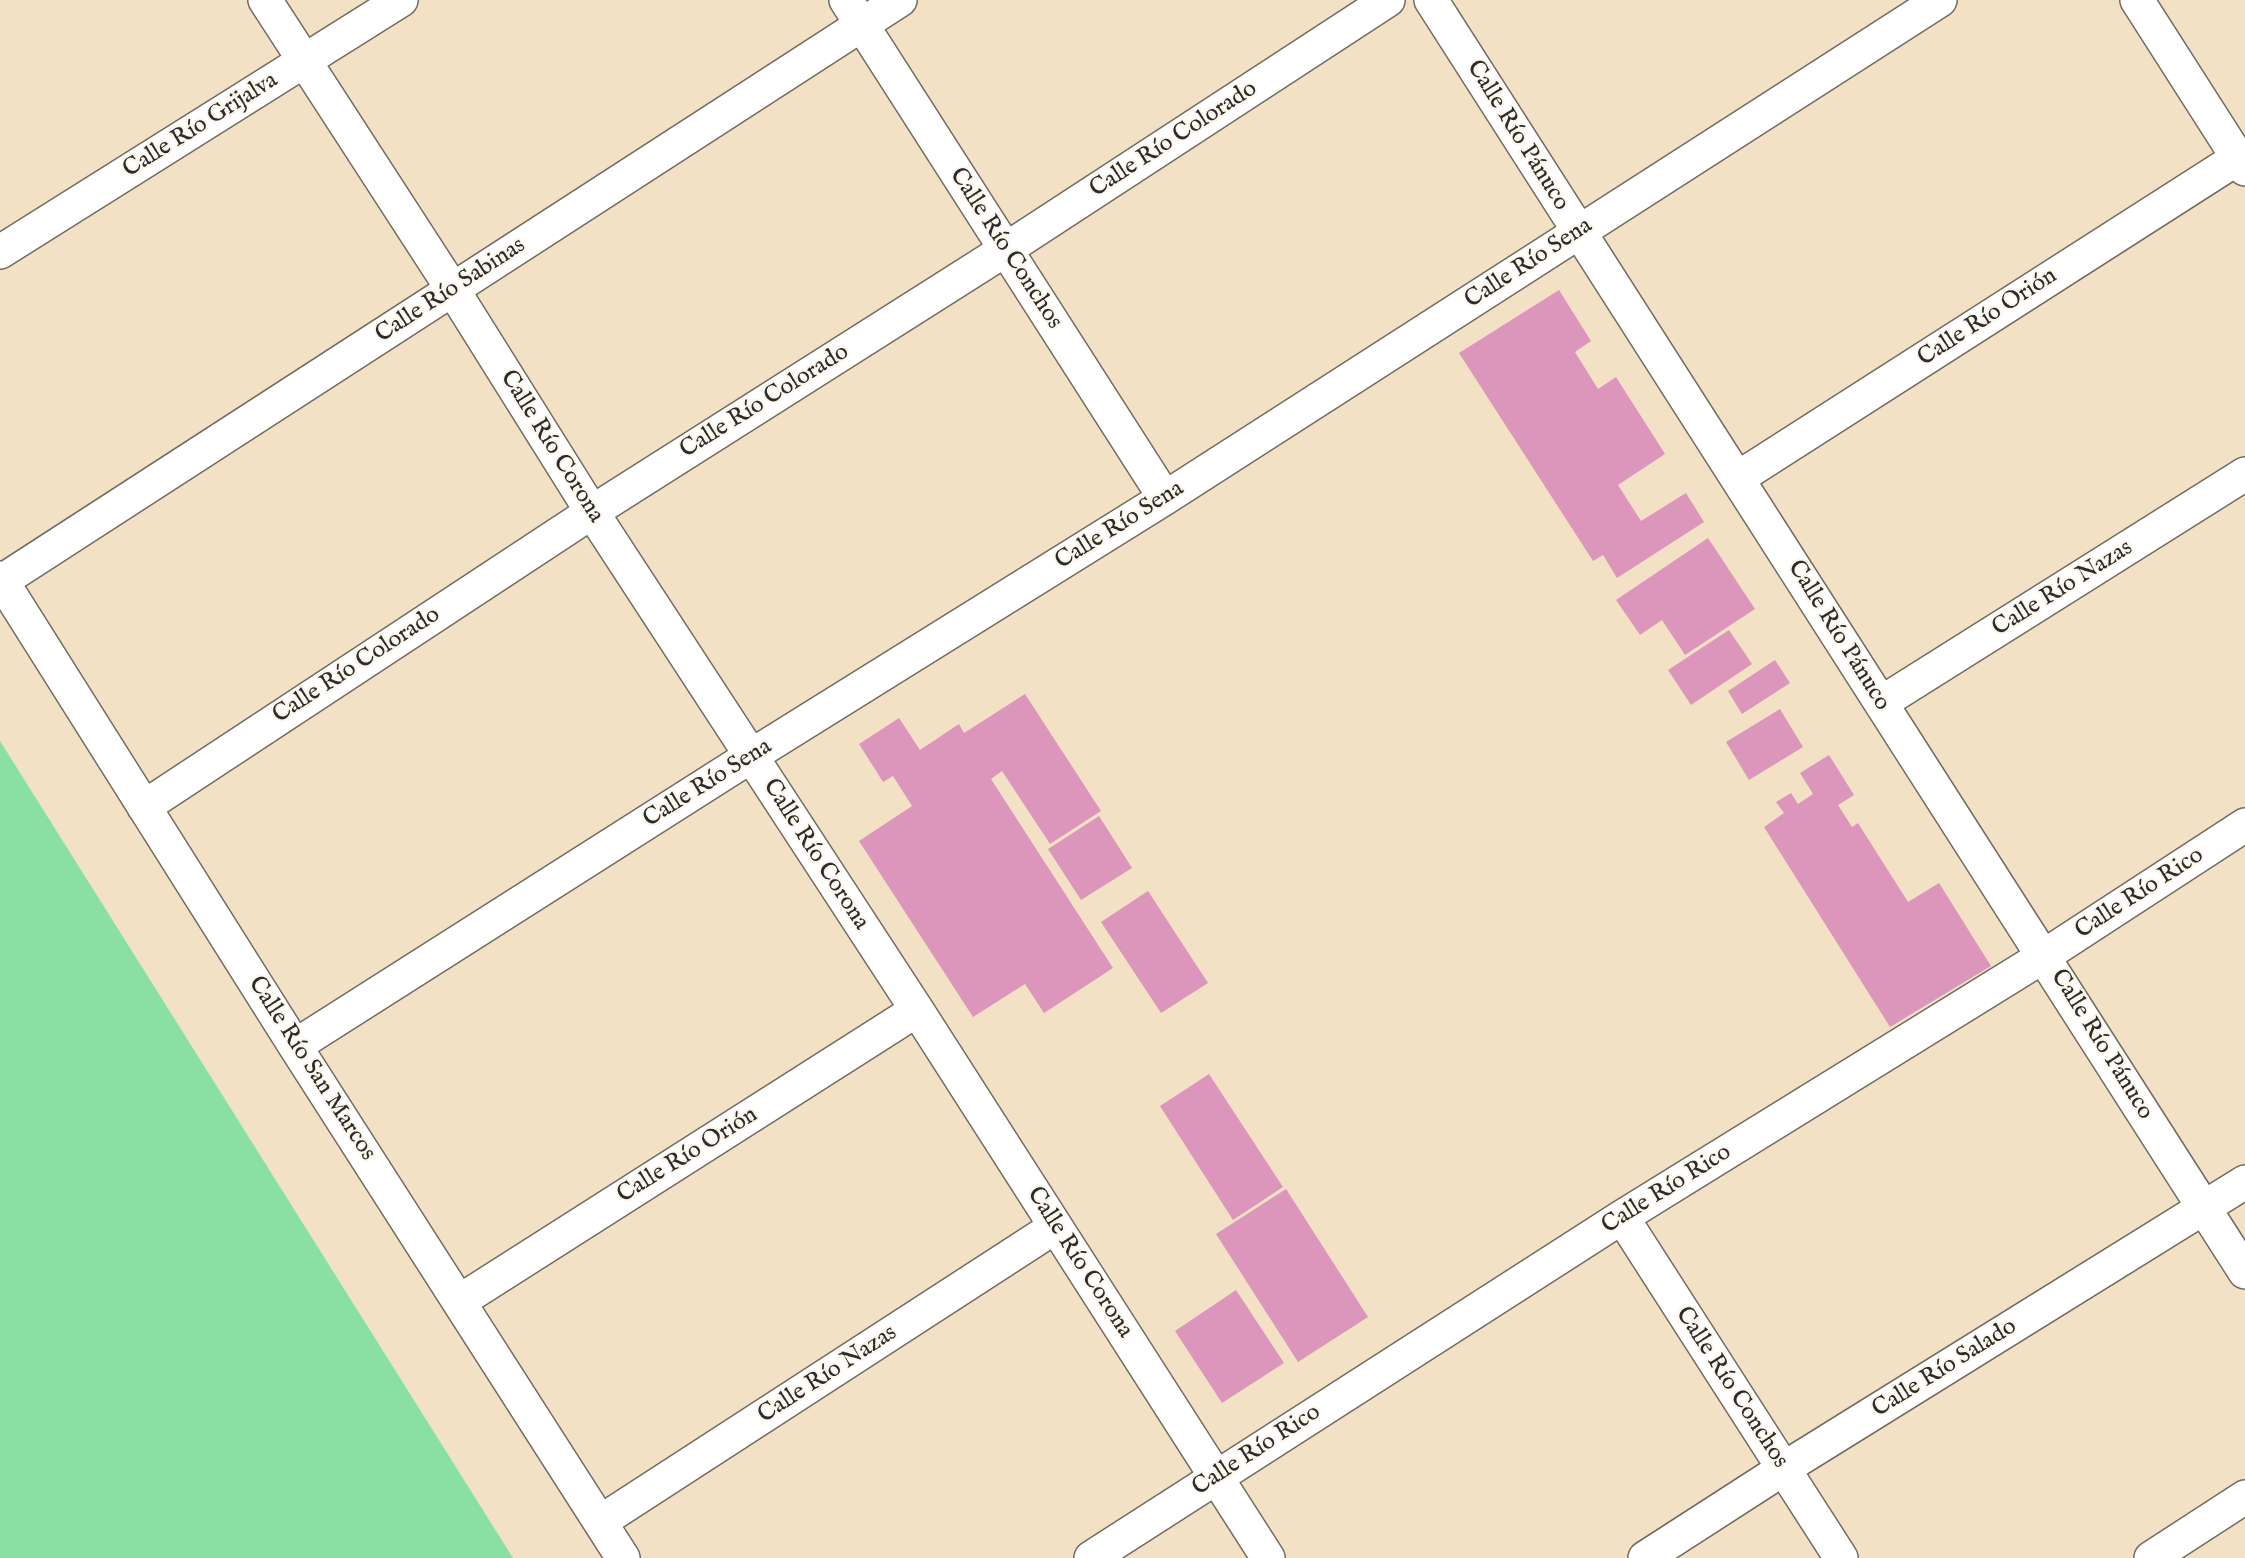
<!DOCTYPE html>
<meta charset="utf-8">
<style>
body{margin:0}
canvas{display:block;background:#f2e1c4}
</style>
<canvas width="2245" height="1558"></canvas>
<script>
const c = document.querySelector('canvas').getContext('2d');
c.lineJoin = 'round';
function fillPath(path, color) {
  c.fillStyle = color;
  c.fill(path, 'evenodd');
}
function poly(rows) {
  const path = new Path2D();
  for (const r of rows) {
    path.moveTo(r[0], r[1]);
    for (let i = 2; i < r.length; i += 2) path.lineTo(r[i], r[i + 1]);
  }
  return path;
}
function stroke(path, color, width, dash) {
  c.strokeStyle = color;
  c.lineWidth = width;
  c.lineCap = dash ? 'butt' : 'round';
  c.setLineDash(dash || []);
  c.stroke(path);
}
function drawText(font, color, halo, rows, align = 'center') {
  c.font = font + ' "IM FELL English",serif';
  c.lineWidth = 4.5;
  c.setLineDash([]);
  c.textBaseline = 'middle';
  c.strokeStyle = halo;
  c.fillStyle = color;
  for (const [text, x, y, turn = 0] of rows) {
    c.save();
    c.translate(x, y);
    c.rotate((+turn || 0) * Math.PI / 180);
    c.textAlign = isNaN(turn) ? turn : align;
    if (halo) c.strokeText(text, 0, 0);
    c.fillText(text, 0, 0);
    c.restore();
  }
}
fillPath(poly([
 [0,741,513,1558,0,1558]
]), '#8ae0a4');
fillPath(poly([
 [1559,290,1591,341,1575,352,1598,389,1616,377,1665,454,1618,485,1641,521,1686,493,1704,522,1617,578,1603,555,1593,561,1459,353],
 [1708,538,1755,609,1685,655,1662,620,1640,635,1616,600],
 [1729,630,1752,664,1691,705,1668,670],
 [1775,660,1790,683,1742,714,1728,691],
 [1025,694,1101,811,1050,844,1002,771,991,779,1113,968,1044,1013,1025,984,973,1017,859,841,912,806,893,776,883,782,859,744,899,718,920,750,959,724,964,733],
 [1780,709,1803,747,1749,780,1726,742],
 [1829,755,1854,795,1838,805,1852,827,1858,823,1908,902,1939,883,1991,966,1890,1027,1764,827,1784,813,1776,802,1791,793,1798,804,1813,794,1800,773],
 [1099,816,1132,868,1081,900,1048,849],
 [1148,891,1208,983,1161,1013,1101,922],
 [1209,1074,1283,1187,1233,1220,1160,1106],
 [1286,1189,1368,1317,1298,1362,1216,1234],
 [1236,1290,1284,1363,1222,1403,1175,1331]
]), '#dd96bb');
const minor = poly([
 [265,0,453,290,592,512,917,1010,1268,1558],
 [846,0,1165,498],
 [1431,0,2245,1272],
 [2137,0,2245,169],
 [0,252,401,0],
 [1738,478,2238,158],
 [0,578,295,1046,623,1558],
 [2,581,900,0],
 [1881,703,2245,474],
 [144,807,592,512,1005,250,1388,0],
 [295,1046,751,756,1165,498,1940,0],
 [1622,1217,1841,1558],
 [460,1301,917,1010],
 [600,1522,1055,1227],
 [1091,1558,1622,1217,2044,956,2245,825],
 [1645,1558,1783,1469,2245,1182],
 [2151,1558,2245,1497]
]);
stroke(minor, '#716b61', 36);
stroke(minor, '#fff', 33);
drawText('24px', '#2b2b2b', '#fbf7ec', [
 ["Calle Río Grijalva",201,126,-32],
 ["Calle Río Pánuco",1517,136,58],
 ["Calle Río Colorado",1174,140,-33],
 ["Calle Río Conchos",1005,249,57],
 ["Calle Río Sena",1529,264,-33],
 ["Calle Río Sabinas",451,291,-33],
 ["Calle Río Orión",1988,318,-33],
 ["Calle Río Colorado",765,402,-32],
 ["Calle Río Corona",551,447,58],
 ["Calle Río Sena",1120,526,-32],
 ["Calle Río Nazas",2063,589,-32],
 ["Calle Río Pánuco",1838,636,58],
 ["Calle Río Colorado",357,666,-33],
 ["Calle Río Sena",708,784,-32],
 ["Calle Río Corona",815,855,57],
 ["Calle Río Rico",2140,894,-33],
 ["Calle Río Pánuco",2101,1045,58],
 ["Calle Río San Marcos",311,1069,57],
 ["Calle Río Orión",688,1156,-32],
 ["Calle Río Rico",1667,1190,-32],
 ["Calle Río Corona",1079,1263,57],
 ["Calle Río Salado",1945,1369,-32],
 ["Calle Río Nazas",828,1375,-33],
 ["Calle Río Conchos",1731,1388,57],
 ["Calle Río Rico",1257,1451,-33]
]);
</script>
